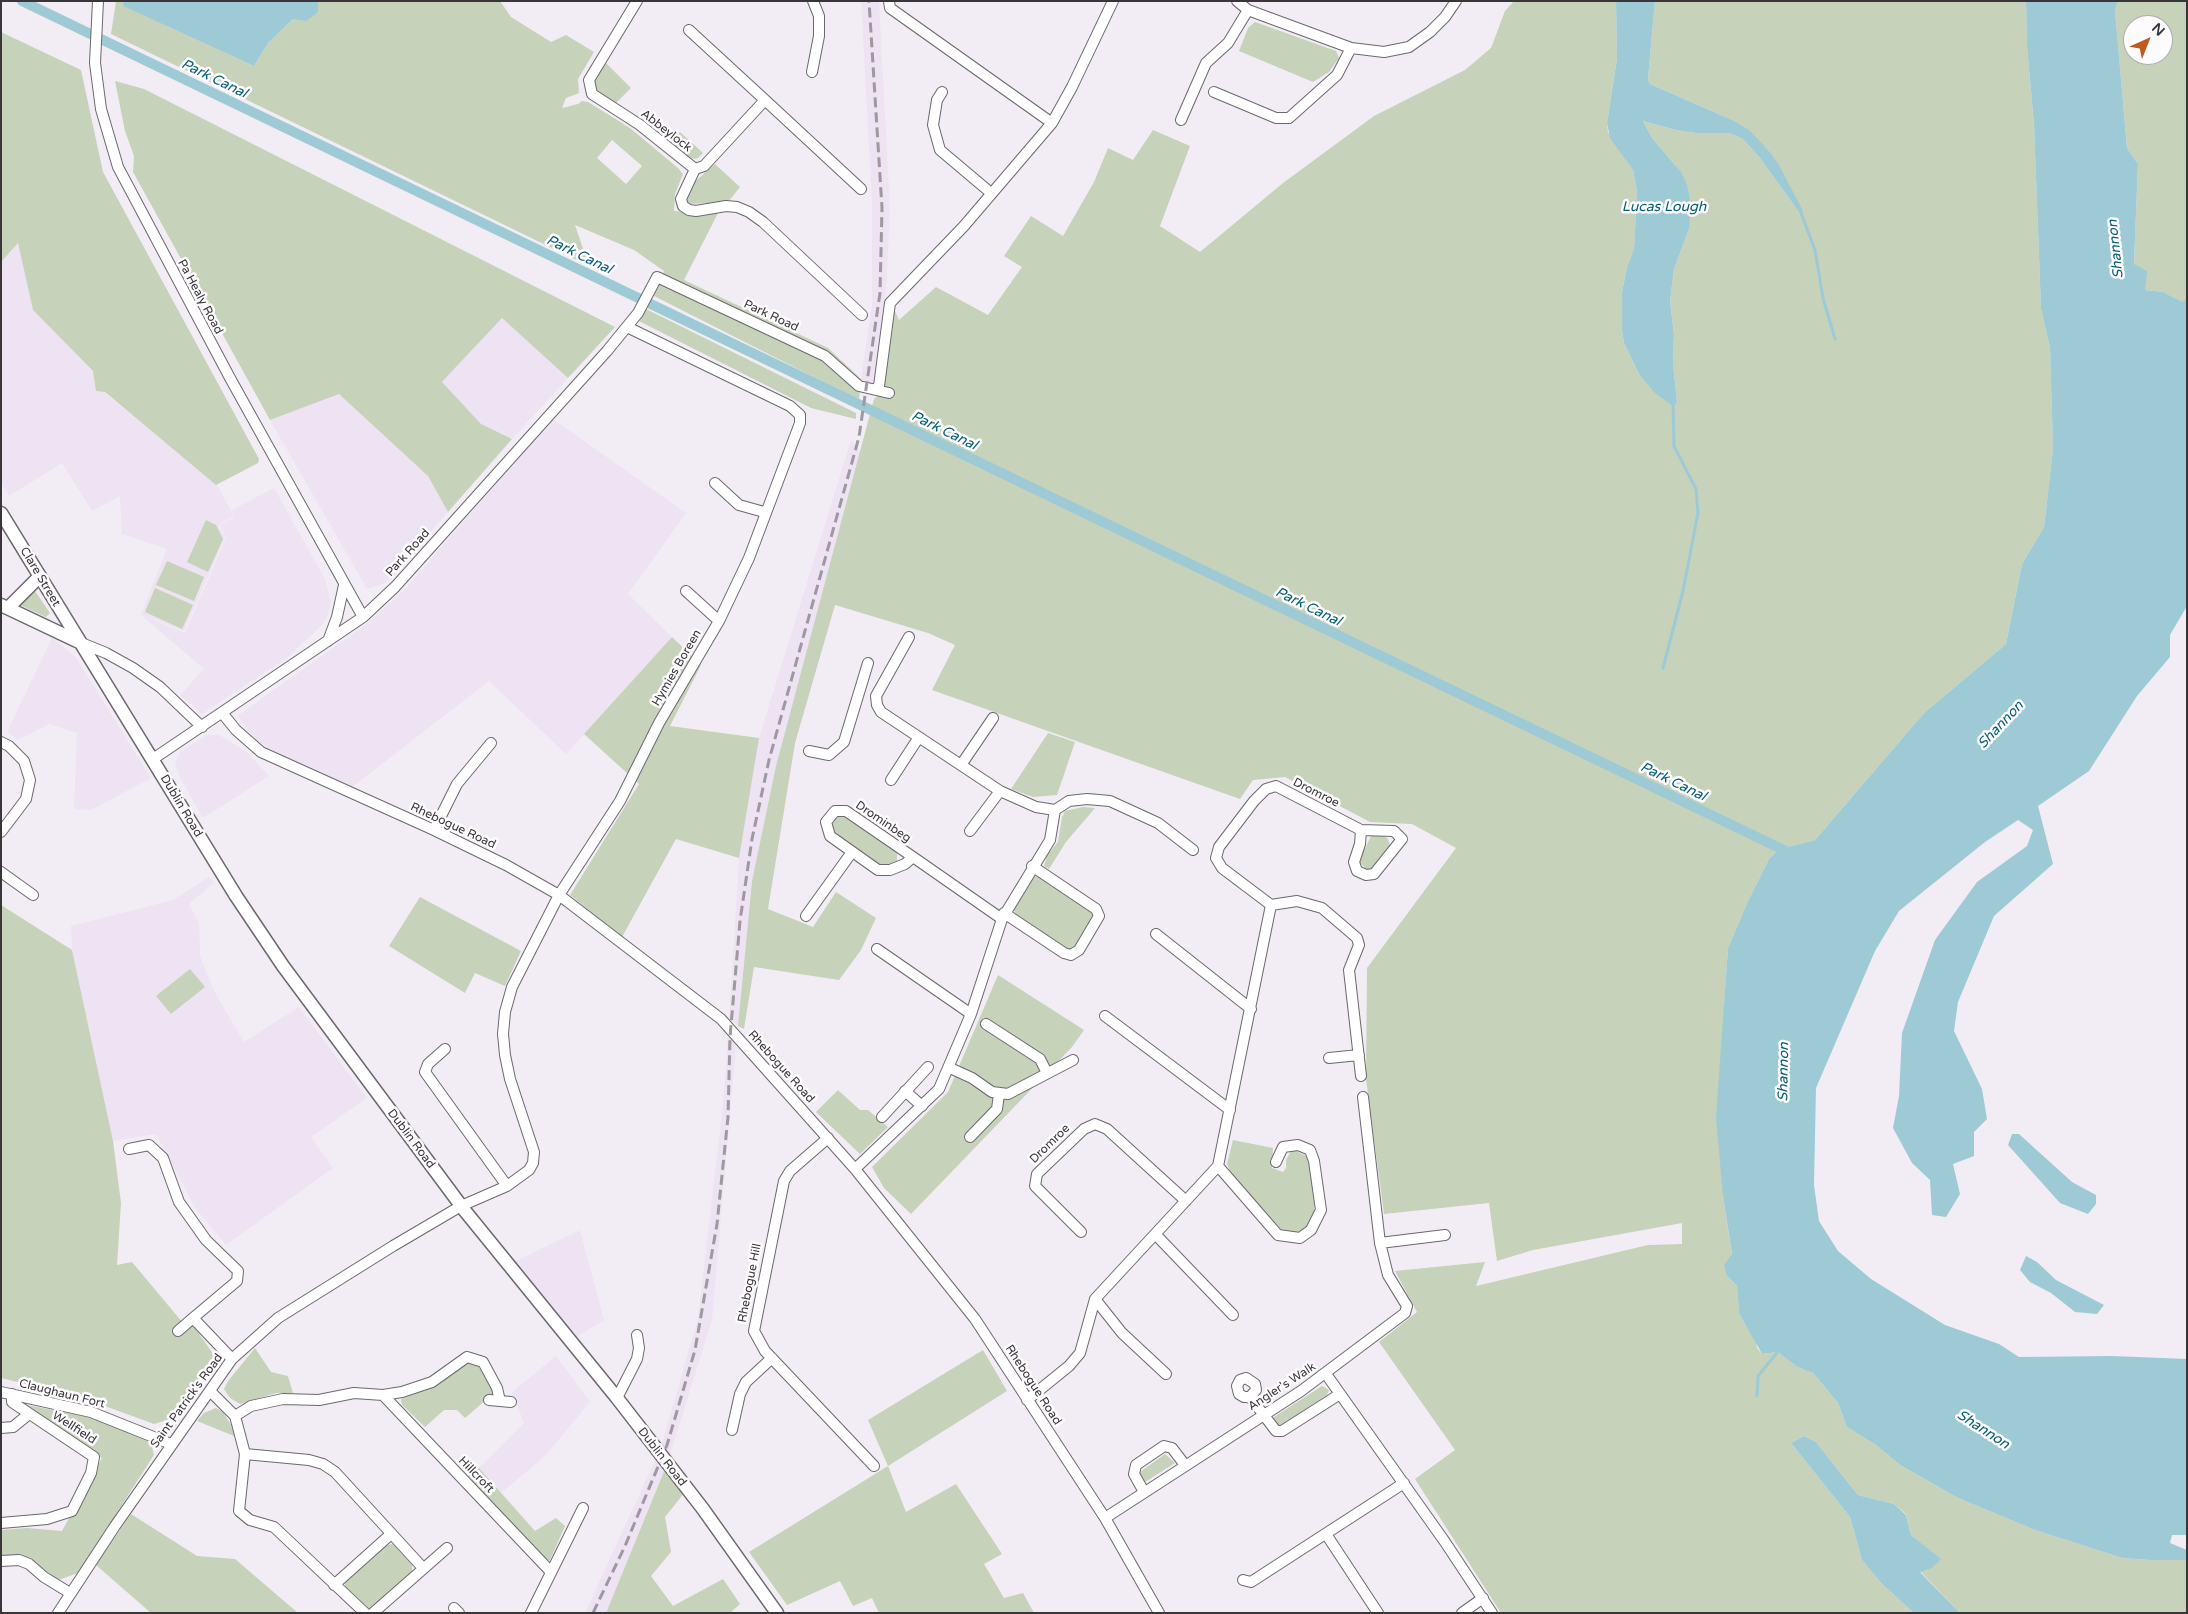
<!DOCTYPE html>
<style>
body{margin:0}
#map{position:relative;width:2188px;height:1614px;overflow:hidden;background:#f2edf4;font-family:"Varela Round",sans-serif}
canvas{display:block}
.frame{position:absolute;inset:0;border:2px solid #383639;pointer-events:none}
.north{position:absolute;left:2123px;top:15px;width:50px;height:50px;box-sizing:border-box;background:#fdfbfe;border:1px solid #aeacaf;border-radius:50%;rotate:44deg;font-size:14px;font-weight:700;line-height:20px;text-align:center;color:#383639}
.north::after{content:'';display:block;margin:auto;width:18px;height:22px;background:#be5c1f;clip-path:polygon(50% 0,100% 100%,50% 72%,0 100%)}
</style>
<div id="map">
<canvas width="2188" height="1614"></canvas>
<div class="frame"></div>
<div class="north">N</div>
</div>
<script>
const c = document.querySelector('canvas').getContext('2d');
c.lineJoin = 'round';
function fillPath(path, color) {
  c.fillStyle = color;
  c.fill(path, 'evenodd');
}
function poly(rows) {
  const path = new Path2D();
  for (const r of rows) {
    path.moveTo(r[0], r[1]);
    for (let i = 2; i < r.length; i += 2) path.lineTo(r[i], r[i + 1]);
  }
  return path;
}
function stroke(path, color, width, dash) {
  c.strokeStyle = color;
  c.lineWidth = width;
  c.lineCap = dash ? 'butt' : 'round';
  c.setLineDash(dash || []);
  c.stroke(path);
}
function drawText(font, color, halo, rows, align = 'center') {
  c.font = font + ' "Varela Round",sans-serif';
  c.lineWidth = 5;
  c.setLineDash([]);
  c.textBaseline = 'middle';
  c.strokeStyle = halo;
  c.fillStyle = color;
  for (const [text, x, y, turn = 0] of rows) {
    c.save();
    c.translate(x, y);
    c.rotate((+turn || 0) * Math.PI / 180);
    c.textAlign = isNaN(turn) ? turn : align;
    if (halo) c.strokeText(text, 0, 0);
    c.fillText(text, 0, 0);
    c.restore();
  }
}
fillPath(poly([
 [861,1,879,1,890,211,886,289,874,386,861,379,872,305,872,203],
 [18,243,33,310,93,371,96,391,105,393,217,485,234,516,218,525,225,538,184,631,141,614,167,549,122,534,120,496,92,511,62,463,9,496,1,483,1,262],
 [502,318,568,378,512,439,481,424,442,383],
 [339,394,428,476,448,512,385,583,367,589,270,420],
 [553,419,686,513,628,594,672,637,566,754,489,681,351,788,282,756,257,741,237,716,364,626,403,591],
 [851,440,861,452,776,766,752,881,738,1026,729,1018,739,858,759,738],
 [274,488,325,579,331,602,328,615,322,625,287,658,202,714,180,695,204,669,140,614,185,633,226,538,220,525,235,517,232,510],
 [52,638,75,656,151,778,91,810,74,809,77,733,49,724,18,740,7,732],
 [207,735,219,735,247,752,269,776,203,818,180,778,175,763,181,751],
 [209,877,214,883,189,904,199,923,200,956,214,991,244,1042,299,1007,367,1098,311,1137,333,1168,226,1245,196,1209,156,1134,113,1141,72,950,71,926,173,900],
 [728,1036,736,1044,712,1320,670,1455,662,1444,698,1318,723,1105],
 [580,1230,604,1320,576,1337,514,1262],
 [556,1356,590,1402,544,1457,501,1493,479,1468,524,1423,512,1392],
 [657,1456,665,1469,606,1613,585,1613]
]), '#ede3f2');
fillPath(poly([
 [116,1,124,1,124,6,254,66,268,43,293,19,317,2,305,1,500,1,511,17,551,42,566,35,594,52,578,79,579,93,566,98,562,108,578,104,582,101,588,102,630,128,678,168,683,174,675,194,674,211,718,213,684,280,828,348,861,379,859,400,654,296,664,271,634,250,575,225,589,266,111,34],
 [612,140,642,166,626,184,597,158],
 [1514,1,1616,1,1617,58,1607,123,1608,132,1633,170,1637,191,1634,251,1627,267,1622,292,1622,331,1624,343,1639,374,1674,407,1677,402,1673,363,1674,334,1670,301,1674,269,1689,229,1687,184,1675,165,1652,138,1643,121,1676,130,1695,133,1729,133,1743,139,1760,158,1796,208,1790,186,1769,151,1730,119,1650,84,1648,79,1655,1,2026,2,2027,46,2034,125,2041,309,2050,348,2053,449,2044,527,2022,564,2006,644,1924,713,1815,840,1779,849,1769,859,1748,901,1728,948,1724,1008,1723,1196,1732,1255,1727,1276,1737,1286,1739,1313,1756,1341,1757,1348,1762,1354,1778,1352,1797,1367,1813,1373,1838,1403,1847,1427,1876,1445,1900,1465,1958,1498,2035,1530,2122,1558,2150,1560,2187,1560,2187,1613,1960,1613,1920,1571,1940,1559,1911,1535,1906,1514,1894,1504,1858,1495,1816,1442,1804,1436,1791,1443,1850,1517,1862,1560,1881,1583,1914,1613,1501,1613,1415,1479,1455,1450,1379,1342,1417,1312,1395,1271,1485,1262,1476,1286,1648,1245,1682,1244,1682,1223,1533,1250,1497,1261,1489,1203,1384,1214,1366,1079,1367,968,1456,848,1412,824,1370,822,1285,777,1253,780,1240,799,932,690,955,645,928,633,835,605,795,743,768,909,813,927,836,892,876,918,861,950,839,980,754,967,744,1029,738,1026,752,881,776,766,874,399,881,393,894,309,899,320,936,287,988,315,1022,267,1004,256,1031,216,1063,236,1094,182,1108,148,1133,160,1153,130,1190,146,1160,226,1200,252,1283,183,1374,116,1465,70,1491,48,1505,11],
 [2118,1,2187,1,2187,298,2183,303,2163,292,2145,290,2134,264,2138,164,2127,148,2115,10],
 [2133,25,2163,25,2163,55,2133,55],
 [1255,22,1336,51,1339,58,1329,72,1313,82,1239,51,1248,28],
 [1,32,81,70,103,172,259,459,258,463,216,485,105,392,96,391,93,371,33,310,18,243,1,262],
 [605,62,631,88,615,104,598,92,593,82],
 [115,81,144,89,615,327,568,378,502,318,442,382,481,424,512,439,448,512,428,476,339,394,270,420,133,172,134,156,125,131],
 [680,132,703,153,698,158,695,159,686,157,669,144],
 [715,164,740,187,728,202,690,204,685,201,691,185],
 [646,309,856,413,856,419,811,408,639,321],
 [206,520,216,525,223,539,208,572,187,562],
 [167,561,204,577,194,601,156,585],
 [155,588,193,605,182,629,145,612],
 [35,591,50,613,46,617,20,605],
 [672,637,701,665,670,726,759,738,739,858,676,839,622,937,570,895,639,784,584,734],
 [1048,733,1075,742,1057,795,1033,797,1011,789],
 [1083,807,1095,808,1066,842,1049,869,1044,866,1047,855,1058,842,1062,817,1065,811],
 [840,814,897,853,897,861,889,865,880,866,832,832,830,824],
 [1371,836,1384,836,1388,839,1390,846,1371,869,1367,870,1359,861],
 [1038,876,1090,910,1094,917,1074,948,1069,951,1016,916,1014,909,1033,877],
 [420,897,521,951,505,986,475,973,465,993,389,946],
 [1,905,72,950,113,1141,121,1203,117,1265,132,1262,183,1323,195,1328,216,1358,216,1364,194,1386,177,1417,154,1424,83,1398,1,1378],
 [190,969,205,987,171,1014,156,996],
 [998,975,1084,1030,1072,1047,911,1214,884,1188,872,1167,948,1092],
 [838,1090,860,1110,868,1110,888,1127,860,1154,816,1112],
 [1233,1140,1273,1148,1272,1168,1283,1172,1286,1168,1286,1160,1291,1151,1296,1151,1306,1156,1311,1167,1315,1215,1308,1228,1296,1233,1283,1231,1232,1175,1227,1164],
 [255,1348,271,1372,288,1376,293,1393,276,1393,240,1404,230,1398,224,1389,228,1381],
 [983,1350,1007,1391,888,1466,906,1512,956,1484,1002,1554,984,1564,1004,1598,1023,1593,1034,1613,879,1613,872,1598,853,1606,840,1581,787,1605,749,1552,888,1466,868,1420],
 [468,1363,477,1364,494,1393,465,1418,457,1410,444,1410,425,1427,402,1405,401,1399,425,1390],
 [1322,1386,1329,1390,1327,1395,1279,1426,1274,1423,1274,1417],
 [21,1404,85,1416,121,1429,151,1443,154,1455,78,1573,58,1580,40,1566,22,1556,1,1556,1,1530,27,1528,62,1531,102,1458],
 [216,1408,223,1412,231,1425,234,1436,197,1421,204,1413],
 [1165,1454,1175,1463,1145,1482,1141,1477,1140,1472],
 [479,1468,535,1531,556,1518,565,1526,550,1560,546,1560,468,1476],
 [665,1469,685,1492,665,1517,671,1552,651,1576,673,1606,723,1579,740,1604,730,1613,606,1613],
 [131,1514,197,1556,235,1559,298,1613,151,1613,96,1565],
 [393,1544,412,1565,412,1573,372,1608,364,1608,345,1587,345,1580,386,1545]
]), '#c6d2ba');
fillPath(poly([
 [124,1,318,2,318,12,306,21,293,19,268,43,254,66,123,6],
 [1616,1,1655,1,1648,79,1650,84,1730,119,1749,130,1769,151,1779,165,1803,211,1800,212,1796,208,1760,158,1743,139,1729,133,1695,133,1676,130,1643,121,1652,138,1681,172,1687,184,1691,205,1689,229,1674,269,1670,301,1674,334,1673,363,1677,402,1674,407,1655,393,1639,374,1624,343,1622,331,1622,292,1627,267,1634,250,1637,191,1633,170,1610,138,1607,123,1617,58],
 [2026,1,2118,1,2115,10,2127,148,2138,164,2134,264,2147,271,2145,290,2163,292,2182,302,2187,298,2187,606,2170,635,2170,657,2137,696,2089,771,2038,806,2053,864,1994,916,1958,1002,1954,1031,1982,1089,1987,1119,1974,1132,1974,1156,1953,1164,1960,1194,1946,1217,1932,1215,1930,1180,1912,1163,1893,1128,1899,1096,1902,1033,1935,940,1977,882,2027,846,2033,830,2018,820,1985,842,1899,911,1875,951,1816,1088,1814,1185,1819,1221,1838,1251,1871,1279,1945,1325,1999,1344,2019,1357,2112,1356,2187,1359,2187,1535,2172,1535,2170,1543,2187,1550,2187,1560,2150,1560,2122,1558,2035,1530,1958,1498,1900,1465,1876,1445,1847,1427,1838,1403,1813,1373,1797,1367,1778,1352,1762,1354,1739,1313,1737,1286,1727,1276,1724,1265,1732,1254,1723,1196,1716,1118,1728,948,1748,901,1769,859,1779,849,1815,840,1924,713,2006,644,2022,564,2044,527,2053,449,2050,348,2041,309,2034,125,2027,46],
 [2012,1134,2019,1134,2072,1182,2096,1195,2096,1204,2088,1214,2060,1203,2008,1145],
 [2026,1256,2037,1262,2056,1280,2104,1305,2097,1314,2075,1312,2051,1293,2030,1282,2020,1270],
 [1804,1436,1816,1442,1858,1495,1894,1504,1906,1515,1911,1535,1941,1559,1932,1568,1920,1572,1960,1613,1914,1613,1881,1583,1862,1560,1850,1517,1791,1443]
]), '#9ecad6');
stroke(poly([
 [1800,210,1815,250,1823,298,1835,339],
 [1663,668,1683,591,1698,513,1696,489,1674,446,1673,405],
 [1757,1396,1758,1376,1780,1349]
]), '#9ecad6', 3);
stroke(poly([
 [22,1,1792,854]
]), '#9ecad6', 10);
const minor = poly([
 [98,1,95,63,101,109,118,167,230,378,363,617],
 [637,1,589,80,592,94,640,125,695,169,704,166,765,100,689,30],
 [889,1,890,8,1052,123],
 [1237,1,1248,10,1351,48,1384,52,1409,47,1430,32,1445,17,1456,1],
 [812,72,819,36,819,16,813,1],
 [942,92,937,100,933,125,940,150,991,193],
 [1214,92,1276,118,1289,118,1337,75,1351,48],
 [765,100,861,189],
 [1181,120,1206,63,1228,43,1248,10],
 [695,169,681,199,683,206,689,210,696,211,726,206,737,207,749,212,763,222,862,315],
 [875,389,879,386,890,303,964,226,1052,123,1072,87,1113,1],
 [715,483,739,505,764,512],
 [686,591,719,621],
 [909,637,876,696,877,705,881,712,1000,791,1036,807,1055,810],
 [328,641,337,617,344,585],
 [79,642,106,653,133,668,160,687,202,727],
 [223,714,236,730,261,752,434,830,506,865,559,895,721,1019,855,1169,975,1319,1105,1518,1159,1613],
 [1,742,9,746,24,761,30,780,26,799,1,832],
 [809,751,829,755,844,742,868,663],
 [153,759,363,617,395,587,607,351,638,313,657,277,825,356,859,386,889,393],
 [961,765,993,718],
 [891,780,919,737],
 [434,830,457,784,491,743],
 [970,831,1000,791],
 [913,857,905,864,890,870,878,870,830,836,826,822,835,811,846,811,913,857,1002,919],
 [1,872,33,895],
 [1004,913,1064,953,1071,955,1079,950,1099,916,1096,909,1032,866],
 [806,916,852,852],
 [1156,934,1251,1009],
 [877,949,971,1014],
 [1105,1016,1230,1110],
 [986,1024,1040,1059,1047,1073],
 [445,1049,428,1064,425,1072,507,1186],
 [1329,1058,1359,1055],
 [950,1068,972,1078,992,1092,1008,1094,1073,1060],
 [1361,1076,1349,970,1359,945,1357,938,1322,908,1297,901,1271,905,1222,868,1216,858,1219,847,1254,801,1266,789,1276,786,1361,830,1394,831,1402,839,1374,874,1366,875,1357,871,1354,862,1360,844,1361,830],
 [905,1091,922,1106],
 [882,1117,928,1067],
 [970,1137,997,1109,999,1094],
 [828,1138,790,1171,784,1181,754,1331,765,1351,874,1466],
 [129,1149,149,1145,163,1158,179,1202,206,1240,238,1271,237,1281,193,1318,232,1359],
 [1218,1166,1278,1235,1300,1238,1311,1230,1321,1210,1314,1161,1310,1150,1298,1145,1283,1147,1276,1162],
 [855,1169,939,1089,971,1014,1002,919,1050,840,1055,810,1069,801,1087,799,1110,801,1158,823,1193,850],
 [1081,1232,1035,1186,1037,1174,1084,1129,1095,1124,1107,1129,1186,1201],
 [1156,1235,1233,1315],
 [1380,1243,1445,1235],
 [1095,1299,1122,1333,1166,1374],
 [178,1331,193,1318],
 [1326,1374,1445,1542,1492,1613],
 [210,1391,235,1416,245,1454,239,1511,250,1520,274,1527,365,1613],
 [1,1392,91,1412,171,1444],
 [383,1395,551,1572],
 [1250,1397,1256,1390,1255,1384,1246,1378,1240,1380,1237,1386,1239,1394,1244,1397,1250,1397,1276,1431,1282,1431,1340,1394],
 [617,1398,637,1359,639,1348,637,1335],
 [489,1400,511,1402],
 [1027,1400,1069,1366,1080,1353,1095,1299,1218,1166,1271,905],
 [235,1416,251,1406,283,1399,319,1400,354,1393,383,1395,402,1392,432,1382,467,1357,483,1362,497,1388,500,1401],
 [1,1428,13,1427,29,1414],
 [732,1430,740,1394,746,1382,772,1358],
 [245,1454,309,1460,323,1464,335,1472,423,1568],
 [1144,1492,1134,1474,1136,1465,1164,1446,1172,1448,1185,1465],
 [1105,1518,1301,1391,1405,1313,1407,1306,1388,1275,1380,1243,1363,1097],
 [1,1523,47,1519,72,1511,91,1473,94,1457,12,1402,12,1394],
 [1326,1534,1378,1613],
 [1,1561,19,1560,29,1564,44,1577,70,1593],
 [1243,1580,1251,1582,1404,1483],
 [334,1585,391,1534],
 [454,1608,459,1613],
 [58,1613,115,1526,232,1359,278,1318,393,1246,461,1206,507,1186,529,1170,533,1163,534,1152,510,1079,505,1055,503,1034,505,1012,512,987,559,895,620,801,659,723,719,621,749,558,800,423,800,415,790,406,627,327],
 [373,1613,447,1548],
 [531,1613,583,1508],
 [1462,1613,1483,1598]
]);
const major = poly([
 [1,513,236,896,283,966,465,1211,617,1398,703,1509,777,1613],
 [1,605,79,642],
 [8,608,40,576]
]);
stroke(minor, '#6d686f', 12);
stroke(major, '#6d686f', 15);
stroke(minor, '#fff', 10);
stroke(major, '#fff', 12);
stroke(poly([
 [593,1613,625,1546,667,1445,695,1350,717,1224,728,1117,730,1037,740,921,752,839,769,760,859,437,880,293,882,208,869,1]
]), '#9d999e', 3, [10, 5]);
drawText('12px', '#383639', '#fdfbfe', [
 ["Abbeylock",666,131,38],
 ["Pa Healy Road",200,297,62],
 ["Park Road",771,316,25],
 ["Park Road",408,553,-48],
 ["Clare Street",40,577,59],
 ["Hymies Boreen",677,668,-60],
 ["Dromroe",1316,793,27],
 ["Dublin Road",181,806,59],
 ["Drominbeg",883,822,34],
 ["Rhebogue Road",453,826,25],
 ["Rhebogue Road",781,1067,48],
 ["Dublin Road",411,1139,53],
 ["Dromroe",1050,1144,-44],
 ["Rhebogue Hill",750,1283,-79],
 ["Rhebogue Road",1033,1385,57],
 ["Angler's Walk",1282,1387,-33],
 ["Claughaun Fort",62,1394,14],
 ["Saint Patrick's Road",187,1401,-54],
 ["Wellfield",74,1428,33],
 ["Dublin Road",662,1457,52],
 ["Hillcroft",476,1475,46]
]);
drawText('italic 14px', '#036072', '#fdfbfe', [
 ["Park Canal",214,79,26],
 ["Lucas Lough",1664,207],
 ["Shannon",2116,249,-96],
 ["Park Canal",579,255,26],
 ["Park Canal",944,431,26],
 ["Park Canal",1308,607,26],
 ["Shannon",2001,725,-47],
 ["Park Canal",1673,782,26],
 ["Shannon",1784,1072,-89],
 ["Shannon",1983,1430,33]
]);
</script>
